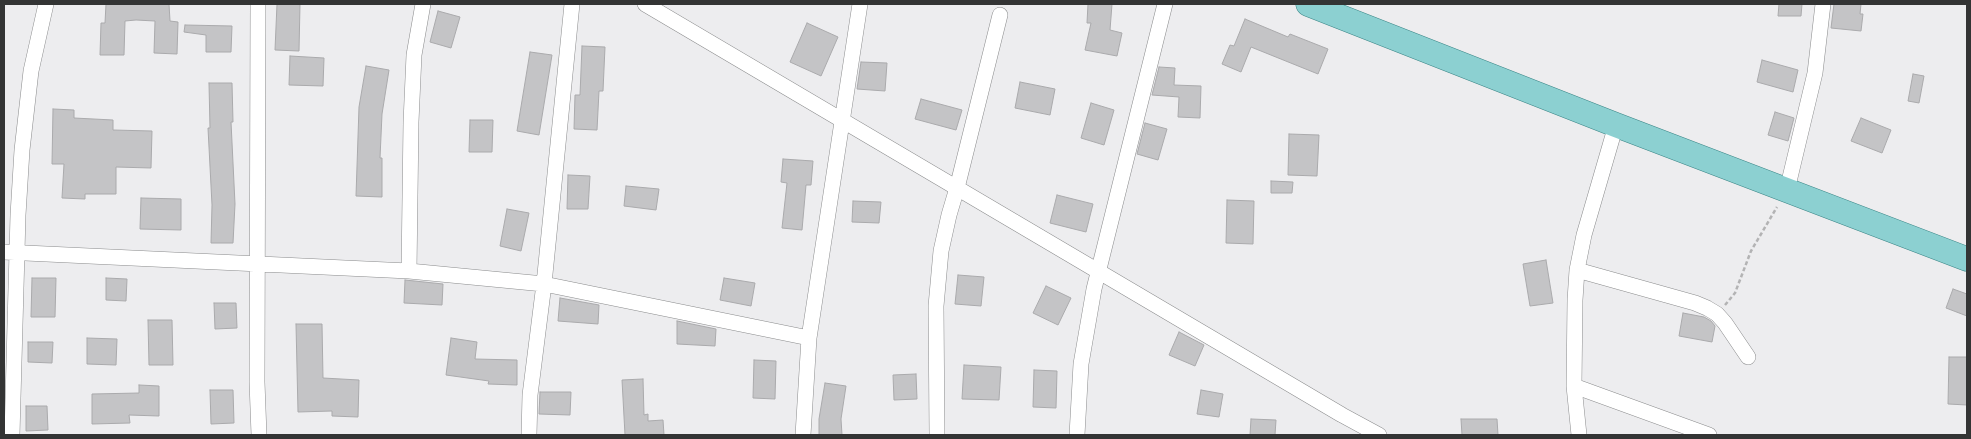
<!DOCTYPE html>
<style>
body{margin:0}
#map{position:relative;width:1971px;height:439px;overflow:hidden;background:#ededef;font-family:"Titillium Web",sans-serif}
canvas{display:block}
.frame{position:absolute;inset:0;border:5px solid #333434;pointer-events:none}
</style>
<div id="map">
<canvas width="1971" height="439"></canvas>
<div class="frame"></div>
</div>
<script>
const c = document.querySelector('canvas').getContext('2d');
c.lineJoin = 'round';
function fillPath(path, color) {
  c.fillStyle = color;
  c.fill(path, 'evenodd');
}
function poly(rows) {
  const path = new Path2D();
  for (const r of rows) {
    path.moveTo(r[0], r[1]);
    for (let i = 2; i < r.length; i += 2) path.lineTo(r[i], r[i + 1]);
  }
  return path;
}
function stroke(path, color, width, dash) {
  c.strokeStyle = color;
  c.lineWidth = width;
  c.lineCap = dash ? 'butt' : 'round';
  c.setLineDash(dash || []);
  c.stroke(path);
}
const building = poly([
 [106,4,169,4,170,21,178,22,177,54,154,53,155,21,136,20,125,21,124,55,100,55,101,23,105,23,106,4],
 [277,4,300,4,299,51,275,50,277,4],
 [1088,4,1112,4,1110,30,1122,33,1117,56,1085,50,1091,23,1087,23,1088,4],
 [1779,4,1802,4,1801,16,1778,16,1779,4],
 [1834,4,1861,4,1860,14,1863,14,1861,31,1831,28,1834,4],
 [438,11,460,17,451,48,430,42,438,11],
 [1245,19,1288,37,1290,34,1328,49,1318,74,1251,47,1241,72,1222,64,1230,45,1234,46,1245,19],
 [807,23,838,37,821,76,790,62,807,23],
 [185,25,232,26,231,52,206,52,206,35,184,32,185,25],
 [582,46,605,47,603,91,599,91,597,130,574,129,575,95,580,95,582,46],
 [530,52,552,55,539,135,517,131,530,52],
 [290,56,324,58,323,86,289,85,290,56],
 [1762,60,1798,70,1793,92,1757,82,1762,60],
 [861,62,887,63,885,91,857,89,861,62],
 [366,66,389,70,382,114,380,158,382,158,382,197,356,196,359,107,366,66],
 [1159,67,1175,68,1174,85,1201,86,1200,118,1178,117,1179,97,1152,95,1159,67],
 [1913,74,1924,76,1919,103,1908,101,1913,74],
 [1020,82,1055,89,1050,115,1015,108,1020,82],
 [209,83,232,83,233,122,231,122,235,204,233,243,211,243,212,205,208,128,210,128,209,83],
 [921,99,962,110,956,130,915,119,921,99],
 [1091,103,1114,110,1104,145,1081,138,1091,103],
 [53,109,74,110,74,118,113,120,113,130,152,131,151,168,116,167,116,194,85,194,85,199,62,198,64,164,52,164,53,109],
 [1775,112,1794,118,1788,141,1768,135,1775,112],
 [1861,118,1891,130,1882,153,1851,141,1861,118],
 [470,120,493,120,492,152,469,152,470,120],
 [1145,123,1167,129,1158,160,1137,154,1145,123],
 [1289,134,1319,135,1317,176,1288,175,1289,134],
 [783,159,813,161,811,185,806,185,802,230,782,228,787,183,781,182,783,159],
 [568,175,590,176,588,209,567,209,568,175],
 [1271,181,1293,182,1292,193,1271,193,1271,181],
 [626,186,659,189,656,210,624,206,626,186],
 [1057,195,1093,204,1086,232,1050,223,1057,195],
 [141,198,181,199,181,230,140,229,141,198],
 [1227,200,1254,201,1253,244,1226,243,1227,200],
 [853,201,881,202,879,223,852,222,853,201],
 [507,209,529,213,521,251,500,246,507,209],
 [1546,260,1553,303,1530,306,1523,264,1546,260],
 [958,275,984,277,981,306,955,304,958,275],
 [32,278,56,278,55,317,31,317,32,278],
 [106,278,127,279,126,301,106,300,106,278],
 [724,278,755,283,751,306,720,300,724,278],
 [405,280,443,284,442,305,404,303,405,280],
 [1046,286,1071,298,1058,325,1033,313,1046,286],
 [1953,289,1967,294,1967,316,1946,308,1953,289],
 [560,298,599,305,598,324,558,321,560,298],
 [214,303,236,303,237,328,215,329,214,303],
 [1683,313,1704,317,1711,321,1715,326,1712,342,1679,336,1683,313],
 [148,320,172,320,173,365,149,365,148,320],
 [677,321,716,329,715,346,677,344,677,321],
 [296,324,322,324,323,378,359,380,358,417,332,416,332,411,298,412,296,324],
 [1179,332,1204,345,1195,366,1169,355,1179,332],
 [87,338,117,339,116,365,87,364,87,338],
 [451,338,477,342,475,359,517,360,517,385,488,384,489,381,446,375,451,338],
 [28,342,53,342,52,363,28,362,28,342],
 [1949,357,1967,357,1967,405,1948,404,1949,357],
 [754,360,776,361,775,399,753,398,754,360],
 [964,365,1001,367,999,400,962,399,964,365],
 [1034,370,1057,371,1056,408,1033,407,1034,370],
 [916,374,917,399,894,400,893,375,916,374],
 [643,379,644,415,648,414,648,421,663,420,664,435,625,435,622,380,643,379],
 [825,383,846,386,841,419,842,435,819,435,819,419,825,383],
 [139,385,159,386,159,416,129,415,130,423,92,424,92,394,139,393,139,385],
 [210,390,233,390,234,423,211,424,210,390],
 [1201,390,1223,394,1219,417,1197,414,1201,390],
 [540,392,571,392,570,415,539,414,540,392],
 [26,406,47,406,48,430,26,431,26,406],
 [1251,419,1276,420,1275,435,1250,435,1251,419],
 [1461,419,1497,419,1498,435,1462,435,1461,419]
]);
fillPath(building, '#c4c4c6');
stroke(building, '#aaaaac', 1);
const street = poly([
 [258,4,257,382,259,435],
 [645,4,1342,415,1379,435],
 [1787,190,1815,73,1823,4],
 [4,252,409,271,544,284,809,338],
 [1577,270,1695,303,1707,308,1717,314,1725,323,1748,357],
 [409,271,411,122,414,55,423,4],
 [1574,386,1709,435],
 [12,435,18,215,22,150,31,71,46,4],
 [529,435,530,395,544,284,572,4],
 [803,435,809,338,860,4],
 [937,435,936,306,941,251,949,215,957,188,1000,15],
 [1077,435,1081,364,1094,289,1165,4],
 [1579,435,1574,386,1575,300,1577,270,1584,235,1616,125]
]);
const primary = poly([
 [1308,4,1616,125,1967,259]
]);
stroke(street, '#8b8c8d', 16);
stroke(primary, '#3b8586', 25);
stroke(poly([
 [1725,305,1735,293,1751,251,1777,207]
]), '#b3b3b4', 2.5, [4, 2.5]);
stroke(street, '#fff', 15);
stroke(primary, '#8cd0d1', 24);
</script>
